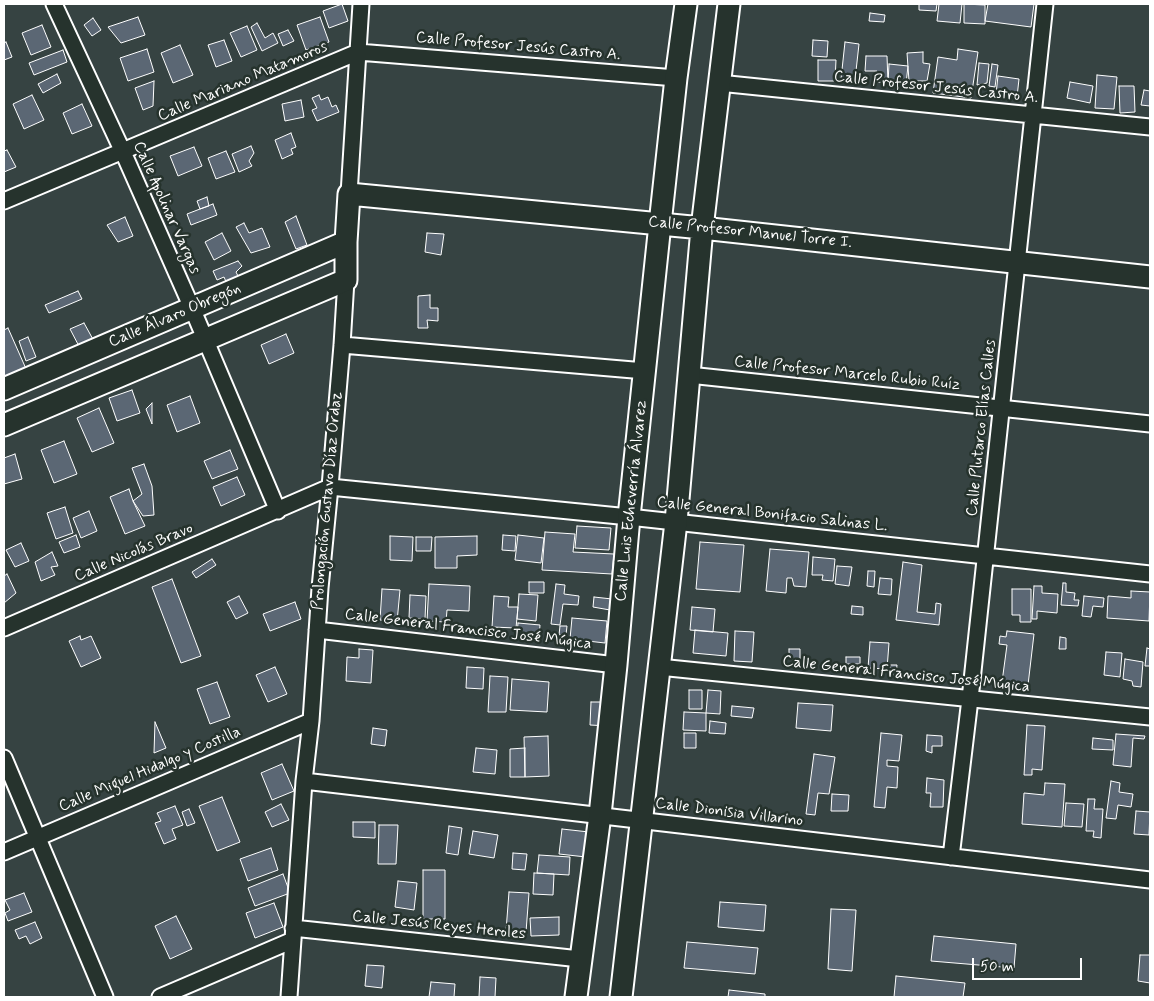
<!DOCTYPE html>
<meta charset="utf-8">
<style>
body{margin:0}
#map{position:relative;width:1154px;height:1001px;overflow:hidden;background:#364342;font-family:Mynerve,sans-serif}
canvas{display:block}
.frame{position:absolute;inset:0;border:5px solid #fff;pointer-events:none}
.scale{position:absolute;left:972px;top:958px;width:110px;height:22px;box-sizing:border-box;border:2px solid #fff;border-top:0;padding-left:6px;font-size:15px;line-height:18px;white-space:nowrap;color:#fff;-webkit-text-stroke:4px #26332d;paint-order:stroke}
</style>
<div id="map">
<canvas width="1154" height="1001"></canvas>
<div class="frame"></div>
<div class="scale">50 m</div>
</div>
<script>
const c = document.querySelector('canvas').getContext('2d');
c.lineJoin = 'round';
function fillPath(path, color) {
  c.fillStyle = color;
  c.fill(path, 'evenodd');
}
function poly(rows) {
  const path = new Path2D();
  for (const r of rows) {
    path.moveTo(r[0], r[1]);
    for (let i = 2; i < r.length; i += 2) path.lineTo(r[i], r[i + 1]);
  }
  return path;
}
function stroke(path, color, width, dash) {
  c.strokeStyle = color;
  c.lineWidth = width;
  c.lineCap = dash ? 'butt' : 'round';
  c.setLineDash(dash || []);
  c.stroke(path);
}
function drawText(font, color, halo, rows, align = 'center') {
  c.font = font + ' Mynerve,sans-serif';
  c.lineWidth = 5;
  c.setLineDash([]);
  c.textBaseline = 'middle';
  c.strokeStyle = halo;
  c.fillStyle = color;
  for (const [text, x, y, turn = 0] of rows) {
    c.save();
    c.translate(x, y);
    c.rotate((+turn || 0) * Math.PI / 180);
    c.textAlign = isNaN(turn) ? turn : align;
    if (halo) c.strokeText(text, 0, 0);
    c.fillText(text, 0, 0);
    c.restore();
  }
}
const building = poly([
 [342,4,348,21,329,28,323,11,342,4],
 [919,4,937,4,936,11,919,10,919,4],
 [939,4,962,4,960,23,937,21,939,4],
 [964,4,985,5,985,24,964,23,964,4],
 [988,4,1034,4,1031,27,985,21,988,4],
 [870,13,885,15,884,22,869,21,870,13],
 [138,17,145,35,121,43,108,27,138,17],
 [320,17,329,42,306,50,297,25,320,17],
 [93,18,101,30,92,36,84,25,93,18],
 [257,23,265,38,273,33,278,43,262,51,251,27,257,23],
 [42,25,51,47,31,55,22,33,42,25],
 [247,26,257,50,241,57,230,33,247,26],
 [288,30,294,41,283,46,278,34,288,30],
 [224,40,232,61,216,67,208,45,224,40],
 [813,40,828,41,827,57,812,56,813,40],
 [6,42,12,57,4,60,4,43,6,42],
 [845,42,859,44,855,80,841,79,845,42],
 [180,45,193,75,173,83,161,53,180,45],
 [147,49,154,72,128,81,120,58,147,49],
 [958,49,978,52,971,98,933,93,938,57,957,60,958,49],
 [63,50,67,62,34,75,29,63,63,50],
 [923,52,923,63,930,64,927,81,909,81,907,53,923,52],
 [866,56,887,56,888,83,878,82,877,71,865,71,866,56],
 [818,60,836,60,835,81,818,81,818,60],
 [979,63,989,64,987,83,977,85,979,63],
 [889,64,908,66,906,84,888,83,889,64],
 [992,64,998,65,995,87,989,86,992,64],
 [57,74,61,83,43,93,38,84,57,74],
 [1097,75,1117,77,1114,109,1095,108,1097,75],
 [998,76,1019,79,1017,97,996,94,998,76],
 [154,81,153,106,143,110,135,88,154,81],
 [1070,82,1093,86,1090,103,1067,98,1070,82],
 [1119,86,1134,86,1135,112,1120,113,1119,86],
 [1144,90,1150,91,1150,106,1141,105,1144,90],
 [32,95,44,120,24,129,13,104,32,95],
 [319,95,321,100,328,97,332,107,336,105,339,112,317,121,312,110,317,108,312,98,319,95],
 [301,100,304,117,285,121,282,104,301,100],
 [82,104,92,126,72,134,63,113,82,104],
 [291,133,296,147,291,149,293,154,282,159,275,140,291,133],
 [251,146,254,153,249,161,252,166,239,172,232,154,251,146],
 [194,147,202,166,178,176,170,156,194,147],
 [7,150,16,167,4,172,4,151,7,150],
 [226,151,235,172,216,179,208,158,226,151],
 [207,197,209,206,200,209,197,201,207,197],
 [213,204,217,215,191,225,187,214,213,204],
 [296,216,307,245,296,249,285,222,296,216],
 [125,217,133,236,118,242,107,225,125,217],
 [244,223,249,233,262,228,270,247,251,253,236,227,244,223],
 [222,233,231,251,214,260,205,242,222,233],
 [427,233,444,234,441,255,425,252,427,233],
 [238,261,242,266,236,272,239,278,227,284,224,277,217,280,213,271,238,261],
 [78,291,82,299,49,313,45,305,78,291],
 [430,295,430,308,438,308,438,321,427,320,428,328,418,328,418,296,430,295],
 [84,323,95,343,81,350,70,329,84,323],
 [8,328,27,371,6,381,4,375,4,330,8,328],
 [286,334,294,353,269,364,261,345,286,334],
 [28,337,36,357,26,361,19,341,28,337],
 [132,390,140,413,117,421,109,398,132,390],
 [190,396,200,423,177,432,167,405,190,396],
 [152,403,152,424,146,409,152,403],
 [99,408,114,443,92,452,77,418,99,408],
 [64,441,77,474,54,483,41,450,64,441],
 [230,450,238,469,212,479,204,461,230,450],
 [15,454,22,479,4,484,4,458,15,454],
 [144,464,152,486,154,515,143,516,133,501,142,494,132,468,144,464],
 [237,477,245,495,221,506,213,487,237,477],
 [129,489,133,501,145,526,125,534,110,497,129,489],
 [65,507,73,533,56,539,47,513,65,507],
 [89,511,97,531,81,538,73,518,89,511],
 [577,526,611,528,609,550,575,548,577,526],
 [545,532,575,534,573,552,614,554,612,574,542,570,545,532],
 [76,535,80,547,64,553,59,542,76,535],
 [503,535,516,536,515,551,502,550,503,535],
 [518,535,544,538,541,563,515,560,518,535],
 [390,536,413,537,412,561,390,560,390,536],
 [477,536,477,555,457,556,457,568,435,568,435,537,477,536],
 [416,537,432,537,431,551,416,551,416,537],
 [700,542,744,545,740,592,696,589,700,542],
 [21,543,29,561,15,567,6,550,21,543],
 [770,549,809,552,806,587,794,586,792,578,787,578,786,593,766,591,770,549],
 [52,552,58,566,51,567,55,575,41,581,35,562,52,552],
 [813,557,835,559,833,581,822,580,823,575,812,575,813,557],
 [212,559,216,565,196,578,192,572,212,559],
 [903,562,922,565,917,612,935,614,936,603,941,604,939,625,896,620,903,562],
 [837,566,852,567,849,586,835,584,837,566],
 [868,571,875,571,874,587,867,586,868,571],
 [7,574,16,593,4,603,4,576,7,574],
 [880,578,892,579,891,595,878,594,880,578],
 [172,579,201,656,181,663,152,587,172,579],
 [529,582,544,582,544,593,529,593,529,582],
 [1063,583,1066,583,1066,592,1075,593,1074,600,1079,600,1078,606,1061,605,1063,583],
 [429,584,470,586,469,611,447,610,446,622,427,621,429,584],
 [556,584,565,585,564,594,579,596,578,605,563,604,560,625,551,624,556,584],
 [1034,586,1042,586,1042,593,1058,594,1057,613,1037,611,1037,619,1032,619,1034,586],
 [382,589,400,590,397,622,380,620,382,589],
 [1012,589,1031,589,1031,622,1020,622,1020,615,1012,615,1012,589],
 [1131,591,1150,592,1149,621,1107,618,1108,596,1131,598,1131,591],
 [519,594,538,595,536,621,517,619,519,594],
 [410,595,426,596,425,619,409,618,410,595],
 [239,596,248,613,236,619,227,602,239,596],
 [494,596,509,597,508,607,518,607,516,628,492,627,494,596],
 [1084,596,1104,598,1103,607,1093,606,1091,617,1082,616,1084,596],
 [594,597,612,599,610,610,593,607,594,597],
 [295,602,301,619,270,631,263,614,295,602],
 [852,606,863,607,863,615,851,614,852,606],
 [692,607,715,609,713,632,690,630,692,607],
 [572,618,607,621,605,643,570,639,572,618],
 [518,623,540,625,539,638,517,636,518,623],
 [560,626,567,626,566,635,559,635,560,626],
 [695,630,728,633,726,656,693,653,695,630],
 [735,631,754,632,752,662,734,661,735,631],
 [1007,631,1034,634,1028,685,1002,682,1007,645,999,644,1000,636,1006,637,1007,631],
 [80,636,81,640,91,636,101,658,81,667,69,641,80,636],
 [1060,637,1066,638,1066,649,1059,649,1060,637],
 [870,642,889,643,887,669,868,668,870,642],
 [1147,648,1150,649,1150,666,1145,666,1147,648],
 [359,649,373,650,371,683,346,681,347,657,359,658,359,649],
 [789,649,800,649,800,659,789,659,789,649],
 [1106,652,1122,653,1120,677,1104,675,1106,652],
 [846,657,860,657,860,664,846,664,846,657],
 [1125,659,1143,662,1141,687,1133,686,1132,681,1123,679,1125,659],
 [890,665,897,665,896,675,889,675,890,665],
 [275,667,287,694,268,702,256,675,275,667],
 [467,667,484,668,483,689,466,688,467,667],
 [490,676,508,677,506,712,488,712,490,676],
 [512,679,549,682,547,712,510,710,512,679],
 [217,682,230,717,210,724,197,689,217,682],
 [689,690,702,690,702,709,689,709,689,690],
 [708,690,721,691,720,714,706,713,708,690],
 [591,702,610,702,609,726,590,725,591,702],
 [798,703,833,705,831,731,796,728,798,703],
 [732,706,754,708,752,718,731,716,732,706],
 [684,712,706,713,706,731,683,730,684,712],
 [710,721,726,723,725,734,709,733,710,721],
 [155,722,166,748,154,753,155,722],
 [1027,725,1045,726,1042,770,1032,769,1032,775,1024,775,1027,725],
 [373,728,387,730,385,746,371,744,373,728],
 [684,733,696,733,696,748,684,748,684,733],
 [881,733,902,735,899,761,887,760,887,766,898,767,897,788,887,787,885,808,874,807,881,733],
 [1116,734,1145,736,1144,739,1133,738,1131,767,1113,765,1116,734],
 [927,735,942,736,942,746,932,746,932,753,926,751,927,735],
 [548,736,549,776,525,777,524,737,548,736],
 [1093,738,1113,740,1113,750,1092,749,1093,738],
 [476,748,497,750,495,774,473,772,476,748],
 [525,748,525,777,510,777,510,749,525,748],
 [814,754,835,757,829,794,818,793,815,815,806,814,814,754],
 [282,764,294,791,272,800,261,773,282,764],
 [927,778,944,780,943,807,930,807,931,793,926,793,927,778],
 [1111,781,1120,783,1119,792,1133,794,1131,807,1118,805,1116,819,1106,818,1111,781],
 [1045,783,1065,784,1062,827,1022,824,1024,793,1044,795,1045,783],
 [832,794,849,795,848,811,831,811,832,794],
 [222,797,240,842,217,851,199,806,222,797],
 [1088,799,1095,799,1094,809,1103,809,1101,838,1093,837,1094,831,1086,831,1088,799],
 [1066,803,1084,804,1082,827,1064,826,1066,803],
 [281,804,289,820,272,827,265,812,281,804],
 [175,806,183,825,172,829,176,839,164,844,155,823,161,821,157,813,175,806],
 [189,809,195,823,187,826,182,812,189,809],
 [1136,811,1150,812,1149,835,1134,834,1136,811],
 [353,822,375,822,375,838,353,837,353,822],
 [379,825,398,825,396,864,378,864,379,825],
 [449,826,462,828,458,855,446,853,449,826],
 [562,829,589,832,586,857,559,854,562,829],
 [473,831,498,835,494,858,469,854,473,831],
 [271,848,278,870,248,881,240,859,271,848],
 [513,853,527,854,525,870,512,869,513,853],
 [539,855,570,857,569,875,537,873,539,855],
 [423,870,445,870,445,919,423,919,423,870],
 [534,873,554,874,553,895,533,894,534,873],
 [283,874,290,893,255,906,248,888,283,874],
 [398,881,417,883,414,910,395,907,398,881],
 [509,892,529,893,526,932,506,931,509,892],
 [24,893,32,912,8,921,5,913,10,910,5,900,24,893],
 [720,902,766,905,764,931,718,927,720,902],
 [274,903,283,927,255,938,246,913,274,903],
 [831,909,856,910,852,971,828,969,831,909],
 [176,916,192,949,170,959,155,926,176,916],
 [559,917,559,935,531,936,530,918,559,917],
 [35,922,42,938,30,944,26,936,19,939,15,930,35,922],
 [934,936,1016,944,1014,968,931,961,934,936],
 [687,942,758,948,755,974,684,968,687,942],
 [1140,955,1150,955,1150,983,1138,981,1140,955],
 [367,965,384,966,382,988,365,986,367,965],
 [896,976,965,983,963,997,894,997,896,976],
 [480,977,496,978,495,997,479,997,480,977],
 [431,982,455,984,454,997,429,997,431,982],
 [729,990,765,994,765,997,728,997,729,990]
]);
fillPath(building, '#5b6774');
stroke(building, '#fff', 1);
const street = poly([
 [54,4,123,152,192,308,278,511],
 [719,83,1150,127],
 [349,194,361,4],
 [4,201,358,52,676,78],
 [342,345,645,371],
 [689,375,1150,424],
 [4,628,330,487,629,517,1150,574],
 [317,630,616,665],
 [659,667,1150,717],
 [4,758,105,997],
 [304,781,1150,880],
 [4,852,311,721],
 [951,857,970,699,1045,4],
 [293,928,580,959],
 [160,997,293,940],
 [289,997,304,781,311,721,320,588,330,487,342,345,346,280]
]);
const secondary = poly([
 [4,389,346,242],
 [4,425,346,280,346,242,349,194,702,228,1150,277],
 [576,997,600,815,616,665,629,517,660,224,676,78,686,4],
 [621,997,676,522,702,228,729,4]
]);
stroke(street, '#fff', 19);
stroke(secondary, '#fff', 25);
stroke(street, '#26332d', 15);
stroke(secondary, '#26332d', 21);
drawText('16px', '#fff', '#26332d', [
 ["Calle Profesor Jesús Castro A.",518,47,5],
 ["Calle Mariano Matamoros",243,82,-23],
 ["Calle Profesor Jesús Castro A.",936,88,6],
 ["Calle Apolinar Vargas",166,208,66],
 ["Calle Profesor Manuel Torre I.",750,233,6],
 ["Calle Álvaro Obregón",175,316,-23],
 ["Calle Profesor Marcelo Rubio Ruíz",847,374,6],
 ["Calle Plutarco Elías Calles",982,428,-84],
 ["Prolongación Gustavo Díaz Ordaz",328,501,-85],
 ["Calle Luis Echeverría Álvarez",632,501,-84],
 ["Calle General Bonifacio Salinas L.",772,515,6],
 ["Calle Nicolás Bravo",134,553,-23],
 ["Calle General Francisco José Múgica",468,630,7],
 ["Calle General Francisco José Múgica",906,675,6],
 ["Calle Miguel Hidalgo y Costilla",150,770,-23],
 ["Calle Dionisia Villarino",729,813,7],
 ["Calle Jesús Reyes Heroles",439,926,6]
]);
</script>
